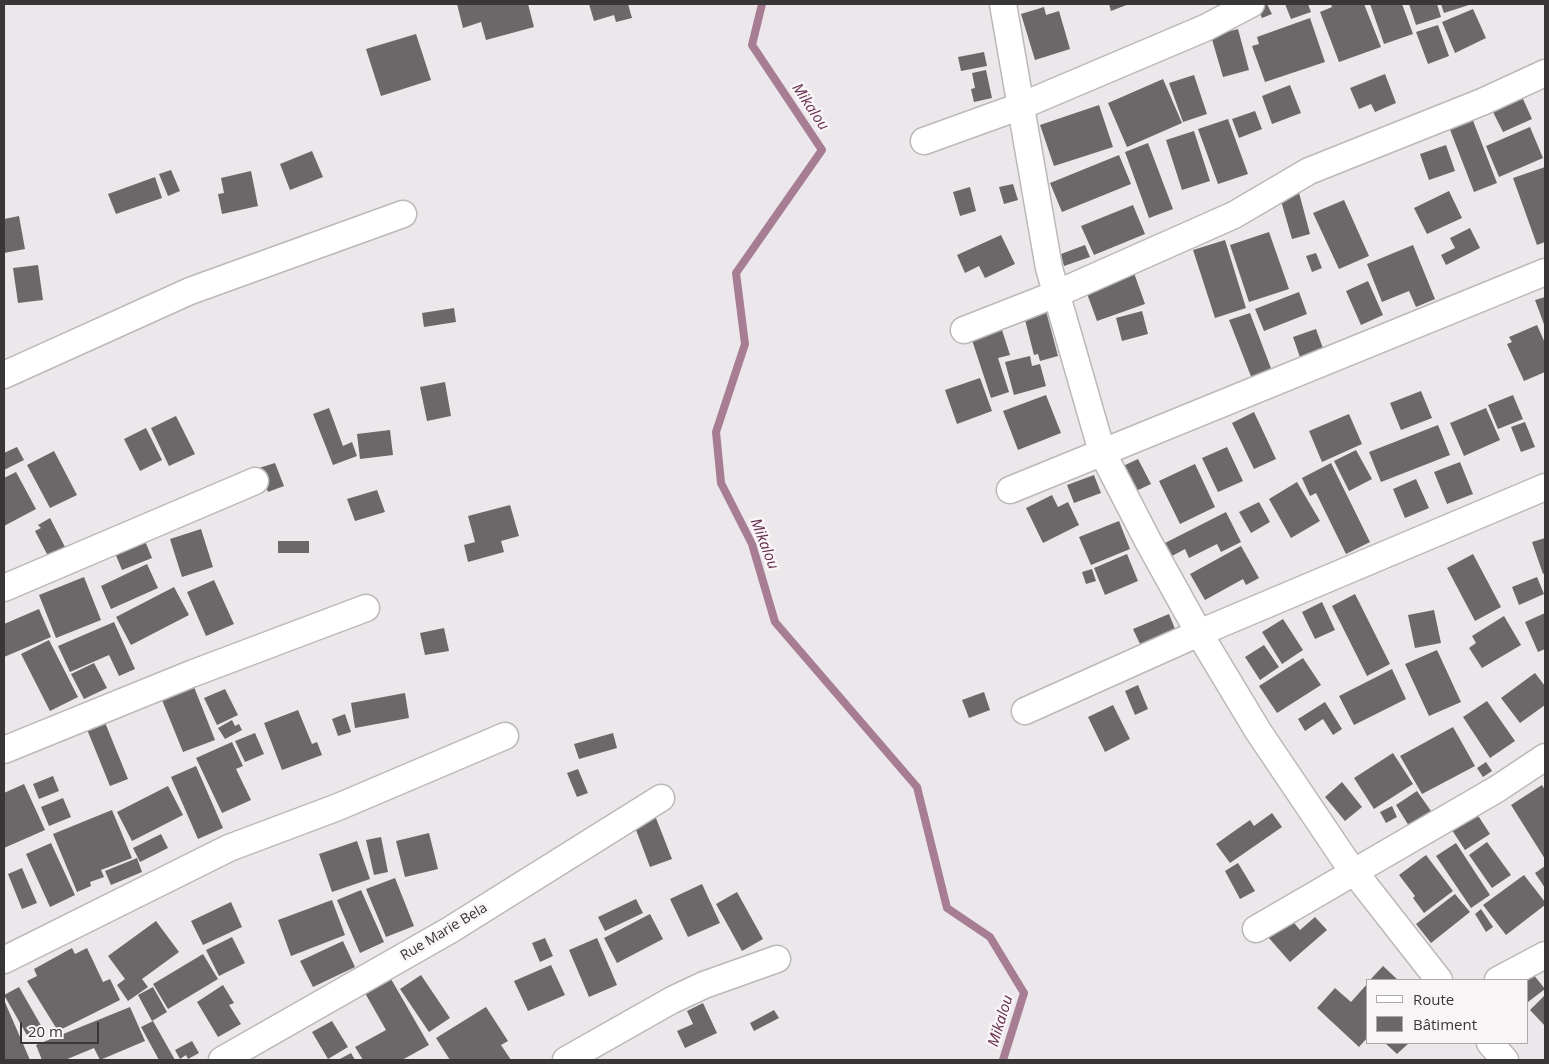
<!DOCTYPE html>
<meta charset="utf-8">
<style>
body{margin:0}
#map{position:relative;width:1549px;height:1064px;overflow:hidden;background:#ece7ea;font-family:"Open Sans",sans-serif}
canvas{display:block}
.frame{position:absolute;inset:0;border:5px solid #383637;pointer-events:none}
.legend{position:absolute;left:1366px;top:979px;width:162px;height:65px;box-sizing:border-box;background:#f9f5f7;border:1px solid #aca9aa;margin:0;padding:6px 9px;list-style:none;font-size:15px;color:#383637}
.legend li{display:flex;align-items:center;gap:10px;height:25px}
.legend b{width:25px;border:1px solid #aca9aa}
.scale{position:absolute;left:20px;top:1022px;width:79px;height:22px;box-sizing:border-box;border:2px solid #383637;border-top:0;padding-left:6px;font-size:15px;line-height:18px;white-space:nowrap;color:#383637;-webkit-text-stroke:4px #f9f5f7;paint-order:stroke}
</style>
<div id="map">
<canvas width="1549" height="1064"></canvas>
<div class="frame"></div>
<ul class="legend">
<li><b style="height:6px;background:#fff"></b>Route</li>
<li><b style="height:14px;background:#6b6869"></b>Bâtiment</li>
</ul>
<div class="scale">20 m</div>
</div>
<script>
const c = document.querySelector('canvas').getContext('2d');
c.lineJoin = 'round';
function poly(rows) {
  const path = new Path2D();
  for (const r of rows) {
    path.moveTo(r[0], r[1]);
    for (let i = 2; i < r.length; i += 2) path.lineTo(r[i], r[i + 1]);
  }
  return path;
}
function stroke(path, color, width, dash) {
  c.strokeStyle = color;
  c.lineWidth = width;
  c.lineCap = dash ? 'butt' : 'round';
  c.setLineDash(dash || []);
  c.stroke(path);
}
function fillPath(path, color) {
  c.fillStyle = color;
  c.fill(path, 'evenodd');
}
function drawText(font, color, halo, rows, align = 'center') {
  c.font = font + ' "Open Sans",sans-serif';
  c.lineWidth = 5;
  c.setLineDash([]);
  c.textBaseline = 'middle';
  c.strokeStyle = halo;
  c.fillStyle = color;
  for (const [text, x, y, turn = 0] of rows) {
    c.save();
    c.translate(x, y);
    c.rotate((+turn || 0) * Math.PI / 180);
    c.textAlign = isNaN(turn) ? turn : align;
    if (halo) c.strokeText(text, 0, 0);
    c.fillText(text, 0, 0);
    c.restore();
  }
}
stroke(poly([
 [762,4,752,45,822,150,736,273,745,344,716,432,721,483,752,544,775,622,917,787,947,908,990,937,1024,993,1003,1060]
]), '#a77d94', 8);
fillPath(poly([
 [457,4,528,4,534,27,486,40,481,22,463,28],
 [589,4,628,4,632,18,616,22,614,15,594,21],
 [1109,4,1129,4,1111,11],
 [1260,4,1267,4,1272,14,1262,18,1256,5],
 [1285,4,1308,4,1311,12,1291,19],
 [1331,4,1364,4,1381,47,1339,62,1320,12,1332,7],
 [1370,4,1402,4,1413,34,1384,44],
 [1409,4,1437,4,1441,17,1416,25],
 [1441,4,1472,4,1444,13],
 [1044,7,1046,15,1059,11,1070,49,1035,60,1021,14],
 [1473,9,1486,38,1455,53,1442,22],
 [1310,18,1325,62,1265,82,1252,46,1259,44,1257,37],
 [1438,25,1449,56,1428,64,1416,32],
 [1238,29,1249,70,1223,77,1211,36],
 [416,34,431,80,381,96,366,49],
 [984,52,987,66,961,71,958,57],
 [986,70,992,98,974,102,971,89,975,88,972,73],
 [1385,74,1396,103,1375,112,1371,104,1359,109,1350,88],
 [1194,75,1207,114,1183,122,1169,83],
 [1163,79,1182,123,1127,147,1108,103],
 [1290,85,1301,113,1272,124,1262,96],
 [1519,90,1532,119,1503,132,1489,104],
 [1099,105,1113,147,1054,166,1040,125],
 [1255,111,1262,129,1239,138,1232,119],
 [1472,118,1497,183,1474,192,1449,127],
 [1228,119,1248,174,1218,184,1198,129],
 [1530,127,1543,158,1499,177,1486,146],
 [1194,131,1210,181,1182,190,1166,140],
 [1148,143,1173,209,1149,218,1125,152],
 [1446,145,1455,171,1429,180,1420,154],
 [312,151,323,177,290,190,280,164],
 [1119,155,1131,184,1062,212,1050,183],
 [1545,167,1545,242,1537,245,1513,178],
 [171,170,180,191,168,196,159,174],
 [251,171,258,206,222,214,218,194,224,193,221,178],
 [155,177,162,198,116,214,108,194],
 [1013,184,1018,200,1004,204,999,187],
 [970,187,976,211,960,216,953,192],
 [1298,189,1310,234,1292,239,1279,194],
 [1449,191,1462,218,1427,234,1414,208],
 [1344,200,1369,256,1339,269,1313,213],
 [1133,205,1145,234,1094,255,1081,226],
 [19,216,25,249,4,253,4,219],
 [1470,228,1480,248,1446,265,1441,255,1455,248,1450,238],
 [1269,232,1289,289,1249,302,1230,245],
 [1001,235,1015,264,985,278,979,266,965,273,957,255],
 [1225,240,1246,308,1215,318,1193,250],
 [1085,245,1090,257,1064,266,1061,254],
 [1413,245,1435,299,1416,307,1409,291,1382,302,1367,264],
 [1316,253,1322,268,1312,272,1306,256],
 [38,265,43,300,18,303,13,268],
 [1133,270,1145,304,1097,321,1085,288],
 [1368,281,1383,315,1361,325,1346,291],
 [1299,292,1307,314,1264,331,1255,309],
 [1545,297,1545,327,1535,300],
 [454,308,456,322,424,327,422,313],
 [1046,311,1058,356,1040,361,1038,354,1034,355,1024,316],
 [1142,311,1148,334,1122,341,1116,318],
 [1250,313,1272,371,1252,379,1229,320],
 [1537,325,1545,343,1545,372,1524,381,1507,344,1512,342,1509,337],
 [1316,329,1325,354,1302,363,1293,337],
 [1002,330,1010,355,998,358,1009,392,991,398,972,340],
 [1030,356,1032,366,1040,364,1046,386,1014,395,1005,362],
 [980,378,992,411,957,424,945,390],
 [445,382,451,416,427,421,420,387],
 [1421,391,1432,418,1401,430,1390,403],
 [1046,395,1061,433,1018,450,1003,411],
 [1513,395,1523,419,1498,429,1488,405],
 [329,408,343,446,352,442,357,456,333,465,313,414],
 [1486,408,1500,440,1464,456,1450,423],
 [1254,412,1276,459,1254,469,1232,423],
 [1349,414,1362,444,1322,462,1309,431],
 [176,416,195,454,169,466,151,428],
 [1525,422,1535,447,1521,452,1511,427],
 [1438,425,1450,455,1381,482,1369,452],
 [146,428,162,460,140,471,124,439],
 [390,430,393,455,360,459,357,434],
 [17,447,24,460,4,470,4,453],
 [1227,447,1243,481,1218,492,1202,458],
 [1356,450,1372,479,1349,491,1334,461],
 [54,451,77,495,50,508,27,465],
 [1138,459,1151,484,1136,491,1123,466],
 [1460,462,1473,494,1447,504,1434,472],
 [275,463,284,486,268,492,259,468],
 [1331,463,1370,542,1346,554,1316,493,1310,496,1302,478],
 [1195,464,1215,507,1180,524,1159,481],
 [16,472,36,509,4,526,4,478],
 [1094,475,1101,493,1074,503,1067,485],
 [1416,479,1429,508,1405,518,1393,489],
 [1297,482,1320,521,1291,538,1269,499],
 [377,490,385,512,355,521,347,499],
 [1052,495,1058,507,1068,502,1079,525,1043,543,1026,508],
 [1259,502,1270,522,1251,533,1239,512],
 [510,505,519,536,501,541,504,552,468,562,464,545,475,542,468,516],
 [1226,512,1241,542,1221,552,1217,544,1189,558,1185,549,1172,556,1165,543],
 [50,518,65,547,48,556,35,531,41,528,38,525],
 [1119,521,1130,549,1091,565,1079,537],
 [201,529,213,567,182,577,170,539],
 [143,536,152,558,122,570,113,548],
 [1545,538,1545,573,1543,574,1532,542],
 [278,541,309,541,309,553,278,553],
 [1241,546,1259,578,1246,585,1243,579,1205,600,1190,574],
 [1127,554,1138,581,1105,595,1094,568],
 [1473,554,1501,607,1475,621,1447,568],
 [147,564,158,588,111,609,101,586],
 [1092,569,1096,581,1086,584,1082,572],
 [84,577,101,620,56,638,39,595],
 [1537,577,1544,594,1519,605,1512,587],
 [214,580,234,624,206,636,187,592],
 [174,587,189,615,131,645,116,617],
 [1355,594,1390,664,1367,676,1332,606],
 [1322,602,1335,630,1315,639,1302,612],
 [39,609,51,637,4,657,4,624],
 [1434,610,1441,643,1415,648,1408,615],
 [1545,613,1545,649,1538,652,1525,622],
 [1169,614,1175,629,1140,644,1133,629],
 [1504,616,1521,645,1482,668,1469,648,1476,643,1472,636],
 [1283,619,1303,650,1282,664,1262,632],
 [114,622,135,669,119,676,109,655,70,672,58,646],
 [444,628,449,651,425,655,420,633],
 [49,640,78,697,50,711,21,654],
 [1264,645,1279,667,1260,680,1245,657],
 [1437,650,1461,702,1429,716,1405,664],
 [1303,658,1321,685,1277,713,1259,686],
 [94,663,107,688,84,699,71,674],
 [1392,669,1406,699,1354,725,1339,696],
 [1535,673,1545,686,1545,705,1520,723,1501,698],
 [1138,685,1148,709,1135,715,1125,691],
 [194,687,215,740,183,752,162,700],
 [225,689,238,715,217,725,204,698],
 [984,692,990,710,969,718,962,700],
 [405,693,409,718,355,728,351,703],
 [1487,701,1515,741,1490,758,1463,717],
 [1325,702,1342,729,1333,735,1323,719,1305,731,1298,719],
 [1113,705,1130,739,1105,752,1088,717],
 [298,710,312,744,317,742,322,755,282,770,264,723],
 [345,714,351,732,338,736,332,719],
 [104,720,128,779,110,786,86,727],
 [232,720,235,726,239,724,242,730,225,739,218,728],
 [1453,727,1475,766,1422,794,1400,756],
 [255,733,264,754,245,762,235,741],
 [613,733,617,748,579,759,574,744],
 [232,742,243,766,236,769,251,800,222,813,196,758],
 [1393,753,1413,784,1374,809,1354,778],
 [1486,762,1492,771,1483,777,1477,768],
 [196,766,223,828,198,839,171,777],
 [578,769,588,793,577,797,567,773],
 [53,776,59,791,39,799,33,784],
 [1342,782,1362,807,1345,821,1325,797],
 [24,784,45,830,4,848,4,793],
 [1542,785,1545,790,1545,859,1511,805],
 [168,786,183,815,132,841,117,812],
 [1417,791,1431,811,1409,826,1396,805],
 [63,798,71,817,49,826,41,807],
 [1392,806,1397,817,1386,823,1380,812],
 [1473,808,1490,834,1465,850,1448,824],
 [112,810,132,858,101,870,104,877,90,882,91,886,77,892,53,834],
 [654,813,672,859,650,867,633,822],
 [1272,813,1282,827,1230,863,1216,844,1250,820,1254,826],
 [429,833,438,869,405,877,396,841],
 [161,834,168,848,140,862,133,848],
 [381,837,388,872,374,875,366,840],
 [357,841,370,879,332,892,319,854],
 [1487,842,1511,875,1492,888,1469,855],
 [51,843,75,895,50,907,26,854],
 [1456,843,1490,895,1471,908,1436,856],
 [1426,855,1453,891,1424,913,1413,898,1415,896,1399,875],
 [137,858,142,872,111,885,105,871],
 [1238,863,1255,891,1240,899,1225,871],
 [1545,866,1545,888,1535,873],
 [22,868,37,903,22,909,8,874],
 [1524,875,1545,902,1545,905,1506,935,1483,905],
 [395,878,414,926,386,937,366,889],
 [702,884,720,923,688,937,670,899],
 [361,890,384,942,360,953,337,900],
 [737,892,763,939,742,951,716,904],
 [1455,894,1470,912,1431,943,1416,924],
 [636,899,643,913,605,931,598,917],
 [332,900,345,935,291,956,278,920],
 [231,902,242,927,203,945,191,921],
 [1481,909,1493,927,1486,932,1475,914],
 [650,914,663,939,617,963,604,938],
 [1315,917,1327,930,1290,962,1268,937,1290,918,1300,930],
 [156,921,179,952,142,979,148,987,128,1001,117,985,125,979,108,956],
 [232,937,245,963,219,976,206,950],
 [545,938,553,956,540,962,532,943],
 [597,938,617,985,589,997,569,950],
 [343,941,355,967,313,987,300,961],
 [72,948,75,954,87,948,103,982,110,979,120,1000,58,1031,27,981,37,976,34,969],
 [203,954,218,979,168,1009,153,984],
 [551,965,565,995,528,1011,514,981],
 [1383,966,1398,980,1370,980],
 [1529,969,1545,989,1528,1002,1528,980,1514,980],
 [421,975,450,1018,429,1032,400,989],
 [391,979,429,1045,402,1060,363,1060,355,1047,386,1030,365,993],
 [1368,983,1368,1037,1359,1047,1317,1008,1335,988,1351,1002],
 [223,985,234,1003,229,1005,241,1024,218,1037,197,1002],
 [19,987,43,1029,28,1037,4,995],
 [153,987,167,1012,152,1021,138,995],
 [1545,995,1545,1026,1530,1010],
 [4,1000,30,1060,4,1060],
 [703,1003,717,1033,685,1048,677,1031,693,1024,687,1011],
 [130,1007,145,1041,100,1060,94,1048,65,1060,42,1060,36,1045],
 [486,1007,508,1041,501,1045,511,1060,450,1060,436,1038],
 [774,1010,779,1018,754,1031,750,1023],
 [153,1021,175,1060,159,1060,141,1027],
 [332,1021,348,1047,328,1059,312,1032],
 [192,1041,199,1053,188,1059,186,1055,180,1059,175,1050],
 [1385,1043,1409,1043,1397,1054],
 [351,1053,355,1060,338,1060]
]), '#6b6869');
const minor = poly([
 [1003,4,1049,268,1102,452,1148,541,1199,633,1258,731,1345,860,1439,980],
 [924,141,1021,106,1205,28,1251,4],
 [964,330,1056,294,1234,215,1309,171,1482,102,1545,73],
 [4,375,190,291,403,214],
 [1010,490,1545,272],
 [4,588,255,481],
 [1025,711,1199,633,1545,487],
 [4,750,191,674,366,608],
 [1256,929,1497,789,1545,757],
 [4,960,229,848,338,807,505,736],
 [1498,980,1545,955],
 [1490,1043,1505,1060],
 [222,1060,450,930,661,798],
 [566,1060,672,1000,704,985,777,959]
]);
stroke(minor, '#bcb8ba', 29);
stroke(minor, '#fff', 26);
drawText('14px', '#383637', '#f9f5f7', [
 ["Rue Marie Bela",444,932,-31]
]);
drawText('italic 15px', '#642d4e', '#f9f5f7', [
 ["Mikalou",810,107,56],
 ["Mikalou",764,544,69],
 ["Mikalou",1001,1021,-73]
]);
</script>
